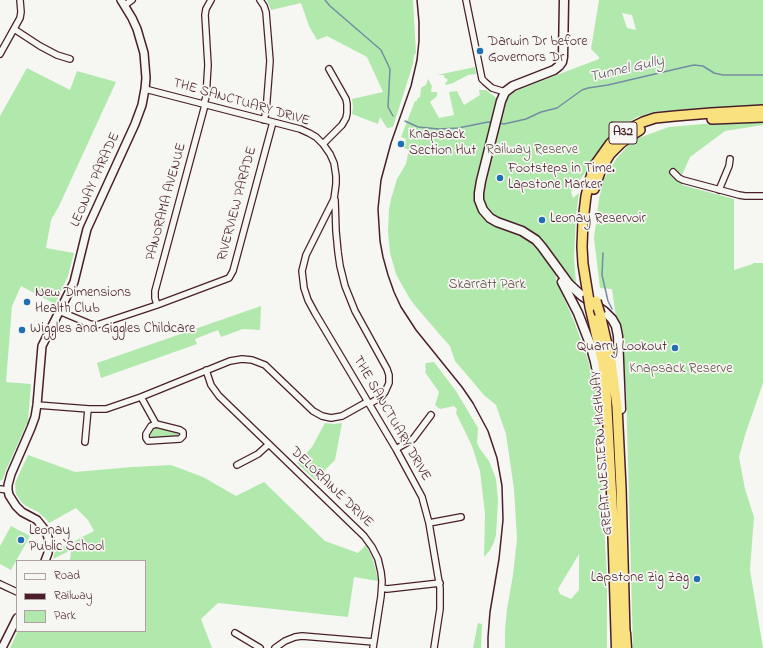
<!DOCTYPE html>
<style>
body{margin:0}
#map{position:relative;width:763px;height:648px;overflow:hidden;background:#f6f6f2;font-family:"Indie Flower",sans-serif}
canvas{display:block}
.legend{position:absolute;left:16px;top:560px;width:130px;height:72px;box-sizing:border-box;background:#f6f6f2;border:1px solid #b1a0a2;margin:0;padding:5px 7px;list-style:none;font-size:12px;color:#4a1f2b}
.legend li{display:flex;align-items:center;gap:8px;height:20px}
.legend b{width:20px;border:1px solid #b1a0a2}
</style>
<div id="map">
<canvas width="763" height="648"></canvas>
<ul class="legend">
<li><b style="height:5px;background:#f6f6f2"></b>Road</li>
<li><b style="height:5px;background:#4a1f2b"></b>Railway</li>
<li><b style="height:11px;background:#b1e9ac"></b>Park</li>
</ul>
</div>
<script>
const c = document.querySelector('canvas').getContext('2d');
c.lineJoin = 'round';
function fillPath(path, color) {
  c.fillStyle = color;
  c.fill(path, 'evenodd');
}
function poly(rows) {
  const path = new Path2D();
  for (const r of rows) {
    path.moveTo(r[0], r[1]);
    for (let i = 2; i < r.length; i += 2) path.lineTo(r[i], r[i + 1]);
  }
  return path;
}
function stroke(path, color, width, dash) {
  c.strokeStyle = color;
  c.lineWidth = width;
  c.lineCap = dash ? 'butt' : 'round';
  c.setLineDash(dash || []);
  c.stroke(path);
}
function drawText(font, color, halo, rows, align = 'center') {
  c.font = font + ' "Indie Flower",sans-serif';
  c.lineWidth = 3.5;
  c.setLineDash([]);
  c.textBaseline = 'middle';
  c.strokeStyle = halo;
  c.fillStyle = color;
  for (const [text, x, y, turn = 0] of rows) {
    c.save();
    c.translate(x, y);
    c.rotate((+turn || 0) * Math.PI / 180);
    c.textAlign = isNaN(turn) ? turn : align;
    if (halo) c.strokeText(text, 0, 0);
    c.fillText(text, 0, 0);
    c.restore();
  }
}
fillPath(poly([
 [267,0,413,0,416,53,414,55,413,64,393,127,387,128,380,117,378,124,352,114,353,107,352,99,383,92,367,57,327,36,317,40,309,26,301,3,271,10],
 [599,0,763,0,763,106,753,105,653,112,637,117,624,125,609,138,594,156,585,173,571,192,573,198,579,193,576,216,574,257,576,284,558,261,556,280,574,321,587,357,597,394,607,578,607,648,505,648,505,629,507,609,513,575,517,539,514,489,506,434,496,405,484,395,455,361,450,346,441,336,417,308,410,299,402,285,396,274,390,253,388,232,389,209,391,199,397,179,406,164,408,154,410,150,404,148,406,139,401,137,415,101,417,101,417,99,420,97,421,88,426,85,428,79,432,86,431,92,437,92,437,96,430,102,439,118,454,115,449,92,457,91,464,105,480,95,479,90,486,90,494,96,498,101,520,89,562,73,599,59,599,57,591,49],
 [622,13,632,15,636,30,627,28],
 [579,554,579,590,571,599,560,594,558,589],
 [475,67,476,74,468,75,453,83,446,85,445,84,448,80,444,77,444,75,437,75],
 [27,68,70,90,77,71,116,82,59,206,51,220,46,248,74,253,68,276,55,304,21,286,12,306,6,382,31,384,28,421,6,470,3,479,0,481,0,116],
 [750,120,763,121,763,125,725,131,690,157,682,175,682,185,734,199,734,270,753,264,753,263,763,263,763,383,745,435,739,457,745,489,754,517,750,570,763,648,633,648,626,388,612,289,600,288,594,238,599,199,604,179,616,159,633,140,669,127],
 [261,306,260,330,243,329,221,337,218,330,195,339,197,344,101,378,97,363],
 [434,362,456,391,478,428,477,443,480,449,489,461,496,479,498,501,496,535,494,542,490,550,484,557,485,514,480,471,472,446,458,417,456,413,457,409,454,406,440,409,435,405,439,392,425,372,426,370,425,366,426,363],
 [325,423,334,424,342,423,335,460,315,480,297,463,312,447],
 [157,427,177,432,179,435,176,437,150,438,149,436,151,431,155,428],
 [28,455,75,472,132,467,171,465,203,477,236,496,264,482,325,541,358,553,366,545,372,557,376,571,378,581,354,577,348,617,218,603,201,619,212,648,10,648,18,631,145,631,145,561,70,561,71,550,53,559,55,551,94,531,88,520,76,508,49,523,46,519,38,512,28,507,22,503,16,494,15,483],
 [11,526,30,536,11,570,0,564,0,546],
 [478,623,482,624,481,648,473,648]
]), '#b1e9ac');
stroke(poly([
 [325,0,330,6,381,50,390,69,388,107,393,116],
 [405,121,418,127,439,129,458,128,488,122,493,123],
 [499,123,504,124,526,119,541,112,557,108,582,90,588,88,608,85,689,66,694,65,703,66,714,73,723,75,763,75],
 [603,253,602,275,608,301,612,309]
]), '#738da2', 1.5);
const minor = poly([
 [260,0,264,6,266,12,270,61,266,112,264,120],
 [466,0,482,79,485,82,492,88,505,92],
 [125,5,132,0],
 [14,29,40,46,57,55,70,59],
 [0,54,20,18,21,12,20,0],
 [145,89,300,129,309,133,316,137,323,144,330,154,334,163,336,176,336,184,334,199,306,255,302,271,304,288,308,300,315,313,396,449,422,497,429,523,440,588,440,609,434,648],
 [204,104,206,97,208,65,205,15,206,9,211,0],
 [323,144,342,125,346,118,347,113,347,104,346,99,329,69],
 [673,172,679,178,683,180,739,195,745,196,763,196],
 [719,190,729,166,730,159],
 [335,200,336,231,338,252,340,266,345,286,355,311,387,369,389,375,389,383,385,392,381,397,369,404],
 [157,305,155,298,155,291,205,105],
 [59,311,90,324,97,325,157,305,229,278,233,271,273,122],
 [206,370,211,385,219,396,364,536,372,547,378,559,381,572,382,581,381,596,373,648],
 [141,397,156,424,180,430,183,432,183,436,180,439,148,441,146,438,146,434,151,426,156,424],
 [37,405,89,409,106,409,141,397,230,361,242,359,252,360,265,365,313,411,322,416,331,418,342,416,367,402],
 [85,442,88,409],
 [396,449,413,439,431,415],
 [237,465,258,454,269,444],
 [0,489,8,490],
 [429,523,461,517],
 [0,584,17,592],
 [382,588,387,589,440,583],
 [235,633,260,648],
 [275,648,285,641,295,637,302,636,374,642]
]);
const tertiary = poly([
 [45,561,48,553,49,545,48,537,45,530,37,520,22,512,16,506,9,495,8,490,8,485,11,474,31,428,35,417,37,405,42,346,74,282,87,229,135,124,142,105,145,89,146,78,144,53,137,29,132,18,121,0],
 [2,648,17,618]
]);
const secondary = poly([
 [564,0,563,57,562,62,559,66,554,70,513,86,505,92,501,101,481,181,479,193,479,200,483,210,490,218,497,222,522,231,536,240,542,247,569,284,582,296,604,311,612,319,616,326,618,336,621,409],
 [562,282,578,313,590,344,595,362,601,391,603,415]
]);
const trunk = poly([
 [712,119,763,117],
 [594,189,601,169,610,154,621,143,632,135,640,130],
 [588,295,583,264,582,247,583,221,586,196,590,180,595,165,610,144,616,138,629,129,643,122,655,118,675,116,711,113,763,110],
 [590,307,603,364,606,390,613,520],
 [600,314,611,362,617,406,621,488,625,633]
]);
const motorway = poly([
 [613,520,617,648],
 [625,633,626,648]
]);
stroke(minor, '#4a1f2b', 8);
stroke(tertiary, '#4a1f2b', 10);
stroke(secondary, '#4a1f2b', 11);
stroke(trunk, '#4a1f2b', 12);
stroke(motorway, '#4a1f2b', 13);
stroke(minor, '#f6f6f2', 5.5);
stroke(tertiary, '#f6f6f2', 7);
stroke(secondary, '#f6f6f2', 8);
stroke(trunk, '#fae180', 9);
stroke(motorway, '#fae180', 10);
stroke(poly([
 [417,0,419,22,419,41,417,60,411,86,391,143,381,180,378,209,380,241,383,257,388,275,394,292,401,307,416,330,462,387,473,403,488,431,497,458,502,486,503,520,499,559,490,612,488,637,488,648]
]), '#4a1f2b', 1.5);
const trunkBridge = poly([
 [588,295,590,307],
 [596,301,600,314]
]);
stroke(trunkBridge, '#4a1f2b', 12, []);
stroke(trunkBridge, '#fae180', 9);
for (const [x, y, r, color] of [
 [480,51,4,"#1f6fb2"],
 [401,144,4,"#1f6fb2"],
 [500,178,4,"#1f6fb2"],
 [542,220,4,"#1f6fb2"],
 [27,302,4,"#1f6fb2"],
 [22,330,4,"#1f6fb2"],
 [675,348,4,"#1f6fb2"],
 [21,540,4,"#1f6fb2"],
 [697,579,4,"#1f6fb2"]
]) {
  const dot = new Path2D();
  dot.arc(x, y, r, 0, 2 * Math.PI);
  c.fillStyle = color;
  c.fill(dot);
  stroke(dot, '#f6f6f2', 1.5);
}
for (const [x, y, w] of [
 [623,133,28]
]) {
  const box = new Path2D();
  box.roundRect(x - w / 2, y - 11, w, 22, 3);
  c.fillStyle = '#f6f6f2';
  c.fill(box);
  stroke(box, '#4a1f2b', 1);
}
drawText('bold 13px', '#4a1f2b', null, [
 ["A32",623,133]
]);
drawText('14px', '#4a1f2b', '#f6f6f2', [
 ["Darwin Dr before",488,43],
 ["Governors Dr",488,59],
 ["Knapsack",409,136],
 ["Section Hut",409,152],
 ["Footsteps in Time.",508,170],
 ["Lapstone Marker",508,186],
 ["Leonay Reservoir",550,220],
 ["New Dimensions",35,294],
 ["Health Club",35,310],
 ["Wiggles and Giggles Childcare",30,330],
 ["Quarry Lookout",667,348,"right"],
 ["Leonay",29,532],
 ["Public School",29,548],
 ["Lapstone Zig Zag",689,579,"right"]
], 'left');
drawText('14px', '#4a1f2b', '#f6f6f2', [
 ["THE SANCTUARY DRIVE",241,103,16],
 ["LEONAY PARADE",96,180,-66],
 ["PANORAMA AVENUE",167,202,-75],
 ["RIVERVIEW PARADE",238,204,-75],
 ["THE SANCTUARY DRIVE",391,419,60],
 ["GREAT WESTERN HIGHWAY",603,453,-94],
 ["DELORAINE DRIVE",331,488,44]
]);
drawText('14px', '#64524b', '#f6f6f2', [
 ["Railway Reserve",532,151],
 ["Skarratt Park",487,286],
 ["Knapsack Reserve",681,370]
]);
drawText('italic 15px', '#5b4d5c', '#f6f6f2', [
 ["Tunnel Gully",627,70,-13]
]);
</script>
